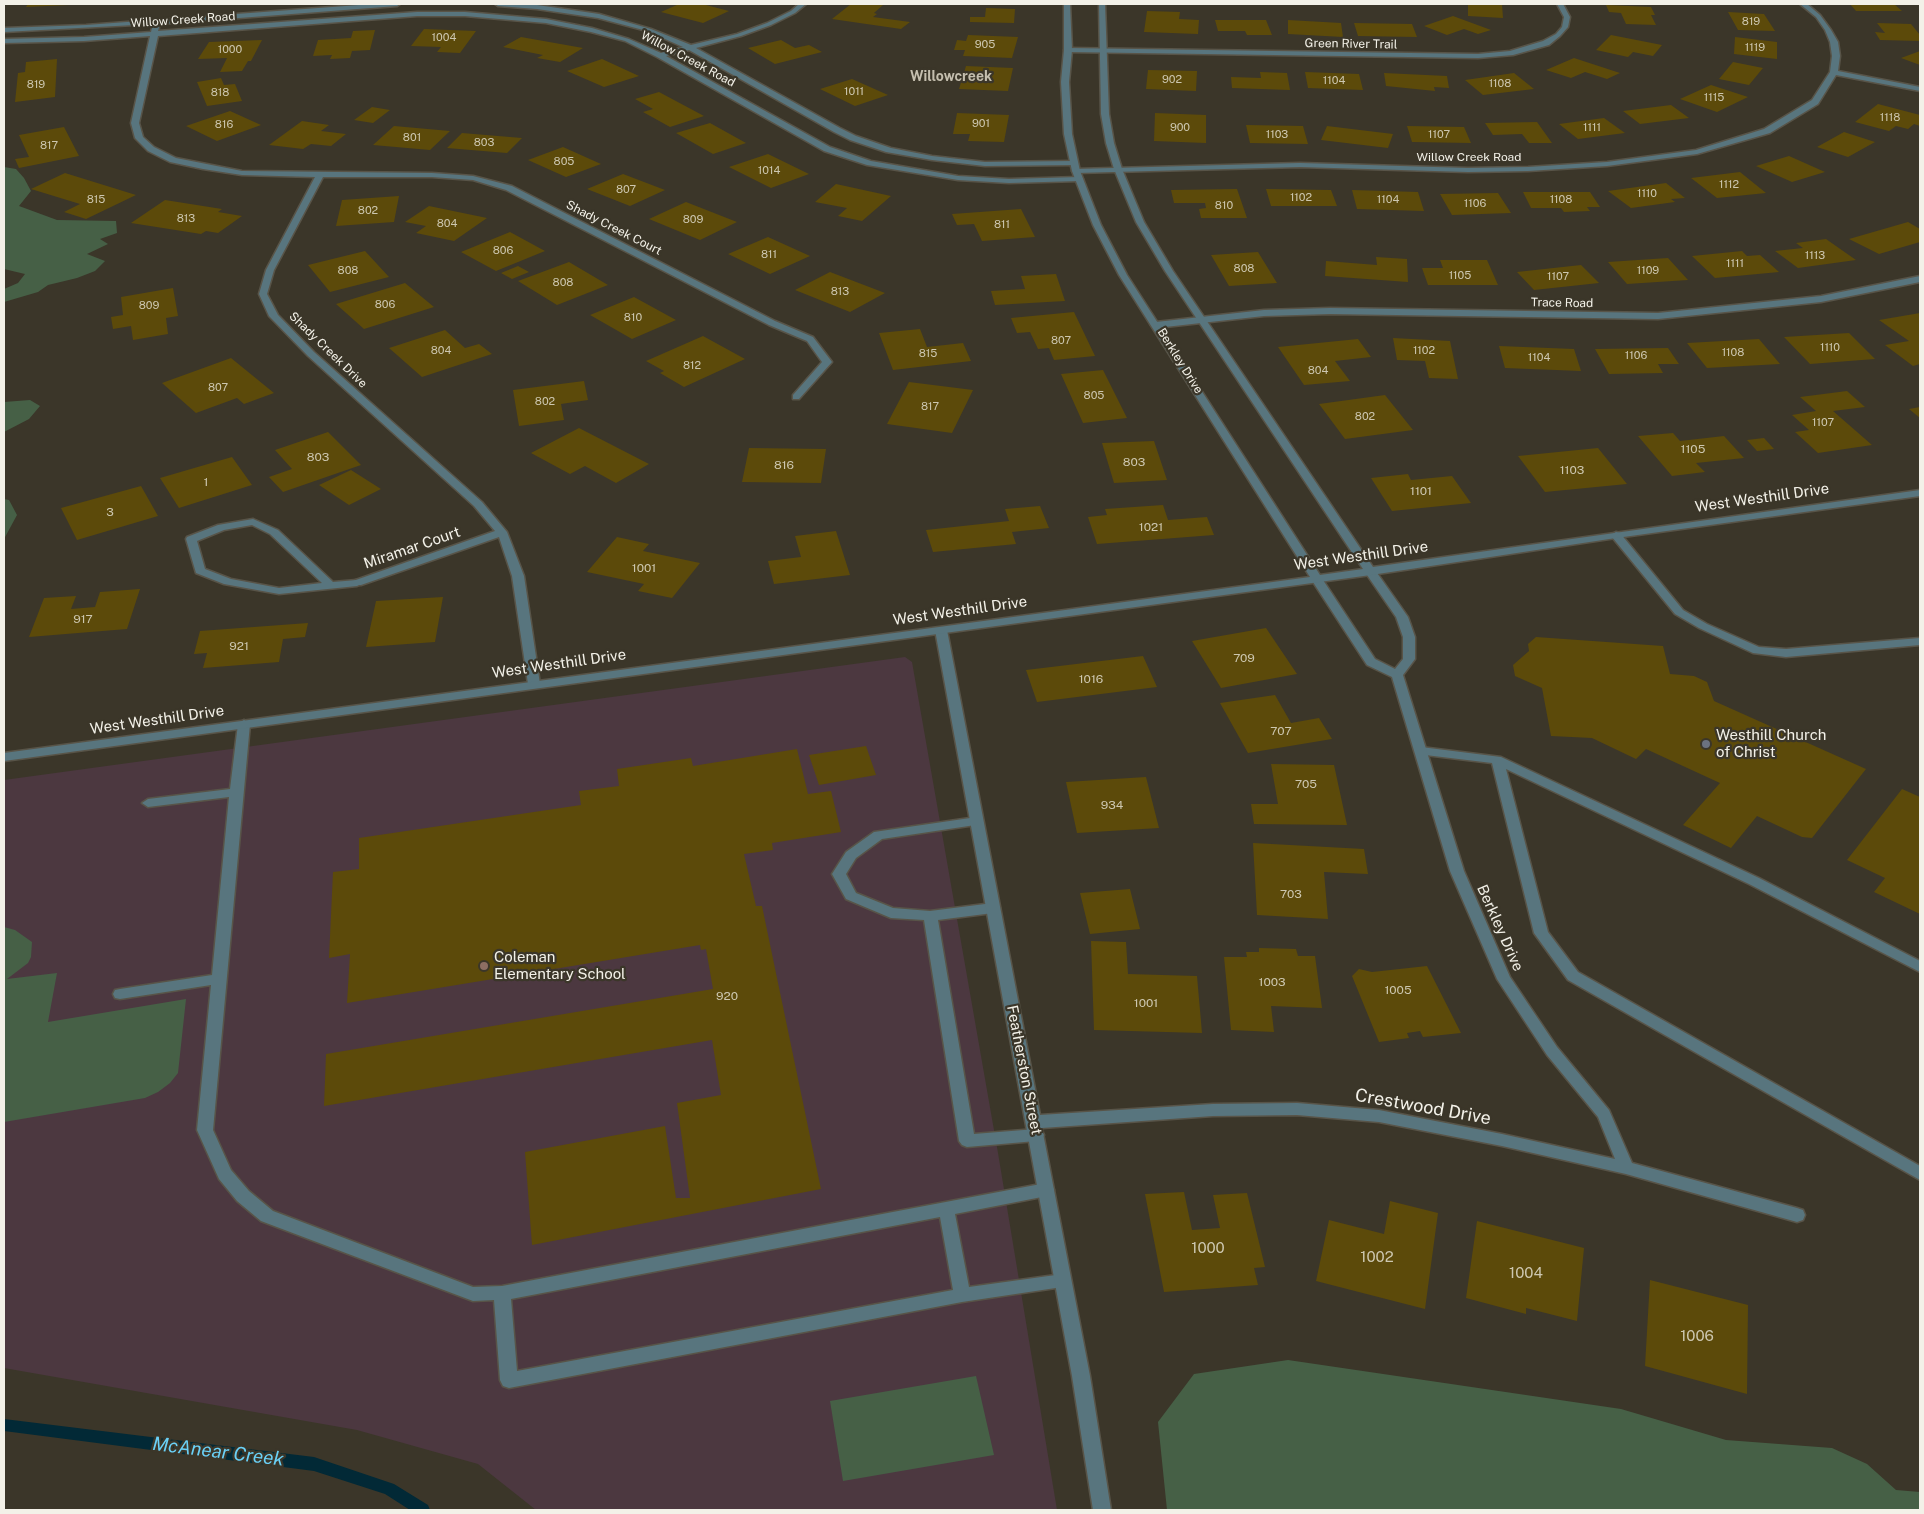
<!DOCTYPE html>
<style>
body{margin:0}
#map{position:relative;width:1924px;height:1514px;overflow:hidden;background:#3b3629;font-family:"Public Sans",sans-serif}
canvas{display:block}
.frame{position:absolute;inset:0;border:5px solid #f3f1e8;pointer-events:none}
</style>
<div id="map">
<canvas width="1924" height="1514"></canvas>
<div class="frame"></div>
</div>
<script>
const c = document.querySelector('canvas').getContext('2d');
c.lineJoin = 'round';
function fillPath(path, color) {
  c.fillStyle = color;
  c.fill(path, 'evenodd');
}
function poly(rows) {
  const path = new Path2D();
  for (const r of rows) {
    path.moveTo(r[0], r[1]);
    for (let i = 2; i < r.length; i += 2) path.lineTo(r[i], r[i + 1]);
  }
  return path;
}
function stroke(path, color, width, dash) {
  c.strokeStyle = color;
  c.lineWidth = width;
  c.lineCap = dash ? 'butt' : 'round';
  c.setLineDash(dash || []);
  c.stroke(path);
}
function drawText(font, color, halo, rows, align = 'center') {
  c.font = font + ' "Public Sans",sans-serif';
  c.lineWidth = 4.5;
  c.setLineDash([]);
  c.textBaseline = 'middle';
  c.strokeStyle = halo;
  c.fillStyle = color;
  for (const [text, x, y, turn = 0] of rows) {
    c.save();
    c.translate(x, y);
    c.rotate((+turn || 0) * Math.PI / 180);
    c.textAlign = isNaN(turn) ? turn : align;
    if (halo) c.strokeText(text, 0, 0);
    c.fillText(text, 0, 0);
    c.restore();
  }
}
fillPath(poly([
 [905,657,912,662,998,1153,1057,1510,536,1510,478,1464,357,1430,4,1368,4,780]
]), '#4c3840');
fillPath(poly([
 [4,167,16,169,24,178,31,191,19,206,57,220,116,221,117,233,100,239,108,244,87,254,105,261,95,271,77,278,48,285,38,292,4,302,4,289,18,283,25,274,4,269],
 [30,400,40,406,29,419,4,432,4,402],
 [4,499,9,500,17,515,4,539],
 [4,927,15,930,32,942,31,957,28,963,7,979,57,973,48,1022,186,999,178,1073,170,1083,158,1092,145,1098,4,1122],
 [1288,1360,1621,1409,1726,1440,1832,1448,1867,1464,1896,1490,1920,1492,1920,1510,1167,1510,1158,1422,1194,1374],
 [976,1376,994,1455,843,1481,830,1401]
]), '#466046');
fillPath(poly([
 [4,1419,314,1457,394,1484,428,1505,430,1510,410,1510,385,1494,314,1471,4,1431,4,1419]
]), '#022936');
fillPath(poly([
 [28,4,69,4,69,5,26,7],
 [679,4,702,4,729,11,703,23,661,12],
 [851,4,883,5,874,13,877,14,873,17,910,22,901,29,832,19],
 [1468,4,1502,4,1503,18,1468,16],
 [1850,4,1894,4,1902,11,1856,11],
 [1606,5,1651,7,1655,15,1651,15,1656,25,1626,24,1621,13,1609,12],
 [986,8,1015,9,1014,23,970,22,970,17,985,17],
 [1147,11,1180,12,1179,19,1199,20,1198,34,1144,32],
 [1728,12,1764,14,1775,31,1738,30],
 [1453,16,1491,30,1478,34,1464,29,1447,35,1424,26],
 [1215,20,1266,20,1272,35,1247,35,1245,31,1218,31],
 [1288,20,1341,23,1343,37,1288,34],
 [1354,23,1412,24,1417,37,1358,36],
 [1877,23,1911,24,1920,35,1920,41,1880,40,1875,32,1885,33],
 [424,29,476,31,460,53,437,52,441,47,411,46],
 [375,30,370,50,352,51,350,58,330,59,332,55,313,56,318,40,351,38,353,31],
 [968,35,1018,37,1012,58,963,56,965,50,954,50,957,40,966,41],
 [1611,35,1662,45,1653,56,1633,52,1628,57,1596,50],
 [521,37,583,48,560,62,537,58,543,55,503,47],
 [1735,37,1777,42,1777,59,1734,54],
 [262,40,251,61,248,61,242,71,220,72,227,58,198,59,209,42],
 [781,40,795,48,809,45,822,52,775,64,748,48],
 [1920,51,1920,65,1901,58],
 [1574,58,1620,73,1607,79,1585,72,1571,78,1546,70],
 [57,59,55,97,15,102,18,73,25,72,26,62],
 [602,59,639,76,604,87,567,71],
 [1733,62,1763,68,1749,85,1719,79],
 [966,66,1013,68,1008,91,959,89],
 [1148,70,1197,71,1196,91,1146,89],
 [1260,72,1287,73,1290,90,1232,88,1231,77,1261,78],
 [1305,72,1359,74,1363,90,1308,88],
 [1384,73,1447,76,1449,88,1434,87,1435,91,1386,86],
 [1514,73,1534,89,1483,95,1465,80],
 [221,78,224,85,235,84,242,101,207,106,197,82],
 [852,79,888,95,855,106,820,89],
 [1711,85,1748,97,1717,112,1680,99],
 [659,92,704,116,670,127,643,112,653,109,635,99],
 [1878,104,1920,115,1920,126,1914,124,1908,129,1896,126,1889,131,1855,122],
 [1671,105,1689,118,1640,124,1623,111],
 [372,107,390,110,373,123,354,120],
 [230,111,261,125,217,141,186,126],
 [957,113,1009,115,1004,142,968,141,970,134,953,134],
 [1155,113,1206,115,1206,143,1154,141],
 [1604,118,1625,133,1578,139,1559,124],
 [302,121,329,125,321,131,346,134,331,146,311,144,303,149,269,145],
 [1537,122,1552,143,1529,143,1522,134,1493,135,1485,123],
 [710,123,746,143,713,154,676,133],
 [1246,125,1303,126,1308,144,1250,143],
 [394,126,450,131,430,150,373,145],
 [1327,126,1393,134,1388,148,1321,140],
 [1407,126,1464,127,1471,143,1412,142],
 [64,127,79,156,19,168,15,159,29,157,19,135],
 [1844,132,1875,142,1848,157,1817,147],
 [462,133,522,138,507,153,447,148],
 [563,147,601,164,566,177,528,160],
 [768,154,809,174,771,188,729,167],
 [1789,156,1825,172,1792,182,1756,166],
 [1740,172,1766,193,1717,198,1691,178],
 [65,173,136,195,86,219,64,212,80,204,31,189],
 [623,174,665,190,630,206,587,189],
 [1666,183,1685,198,1671,199,1675,202,1631,208,1608,191],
 [836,184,891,196,862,221,838,216,847,208,815,202],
 [1237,189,1247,218,1201,218,1199,209,1206,208,1205,203,1174,203,1171,190],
 [1266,189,1331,190,1337,206,1271,206],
 [1352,190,1418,192,1424,211,1357,209],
 [1523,192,1590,192,1600,207,1587,207,1590,211,1564,212,1561,208,1531,208],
 [1498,193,1511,213,1452,215,1440,194],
 [399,196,394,222,336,226,342,200],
 [165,200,222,209,218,212,242,216,218,233,206,231,201,234,131,223],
 [686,202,737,222,700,240,649,219],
 [429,206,487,218,454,241,416,233,426,226,405,222],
 [1021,209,1035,237,982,241,974,224,957,225,952,214],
 [1908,222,1920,229,1920,242,1879,254,1849,239],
 [510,232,545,251,496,271,461,252],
 [768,237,810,256,770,274,728,254],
 [1826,239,1856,260,1798,268,1775,251,1803,248,1796,243],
 [365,251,389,277,330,292,308,265],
 [1742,251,1747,256,1760,255,1779,272,1715,278,1692,256],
 [1258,252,1277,283,1229,286,1211,255],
 [1376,257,1407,259,1408,282,1325,276,1326,261,1377,265],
 [1668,258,1688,280,1627,284,1608,262],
 [1440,260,1487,260,1498,285,1428,285,1422,268,1443,268],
 [569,262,608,285,557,305,518,281],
 [1581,265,1599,283,1534,290,1517,272],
 [518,266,529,272,512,279,501,273],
 [830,272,885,293,850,312,795,290],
 [1056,274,1065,301,995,305,991,291,1025,289,1021,276],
 [405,283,434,307,364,329,336,304],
 [173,288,178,316,166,318,168,334,133,340,131,326,113,329,111,317,123,315,121,297],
 [634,297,676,320,632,339,590,315],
 [1074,312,1095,356,1054,360,1049,348,1038,349,1030,332,1017,333,1011,318],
 [1920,313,1920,364,1913,366,1885,345,1909,341,1879,320],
 [920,329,927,347,963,343,971,361,893,370,879,333],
 [445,330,465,348,479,344,492,354,422,377,389,348],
 [1849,333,1875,359,1810,364,1784,337],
 [703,336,745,359,684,387,660,373,664,371,646,361],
 [1393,338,1450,341,1458,379,1429,378,1425,361,1397,360],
 [1358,339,1371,357,1335,361,1350,381,1304,385,1278,347],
 [1759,339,1780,364,1707,368,1687,343],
 [1499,346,1574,349,1581,371,1505,368],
 [1668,348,1679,364,1658,364,1663,373,1609,374,1595,349],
 [231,358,274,393,244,404,237,398,196,413,162,383],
 [1103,370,1127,418,1083,423,1061,374],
 [584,381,588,400,561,404,564,420,519,426,513,390],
 [909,382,973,390,952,433,887,424],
 [1847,391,1865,407,1833,411,1872,445,1818,453,1795,432,1809,430,1792,415,1816,411,1800,397],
 [1385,395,1413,430,1345,439,1319,404],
 [1920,407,1920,418,1909,409],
 [579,428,649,464,616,483,585,466,570,474,531,453],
 [328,432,361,465,283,492,269,477,292,469,275,450],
 [1673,433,1680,441,1724,436,1744,458,1696,463,1705,472,1672,476,1638,436],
 [1764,438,1774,449,1757,451,1747,440],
 [1154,441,1167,480,1114,483,1102,443],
 [749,448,826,449,821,483,742,482],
 [1598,448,1627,484,1545,492,1518,456],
 [232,457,252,485,179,508,160,478],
 [351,470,381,489,349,505,319,485],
 [1408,474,1411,480,1452,476,1471,503,1392,511,1371,478],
 [141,486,158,516,77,540,61,508],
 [1163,505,1168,520,1207,517,1214,535,1097,544,1088,517,1107,515,1105,509],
 [1040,506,1049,528,1012,532,1016,544,933,552,926,530,1009,521,1005,509],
 [836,531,850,575,774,584,768,561,801,557,795,536],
 [617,537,649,544,643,551,700,563,672,598,638,591,644,584,587,572],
 [140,589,127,629,29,637,44,598,76,596,71,609,95,607,100,592],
 [443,597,435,642,366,647,376,601],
 [308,623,305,637,283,639,279,662,203,668,207,653,194,654,200,631],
 [1266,628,1297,674,1221,688,1192,641],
 [1536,637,1663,646,1670,674,1694,676,1707,682,1714,701,1866,769,1812,838,1802,837,1757,816,1731,848,1683,825,1720,783,1646,749,1636,759,1592,738,1551,736,1542,688,1515,676,1513,665,1529,651,1528,644],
 [1143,656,1157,687,1037,702,1026,670],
 [1275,695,1291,723,1319,718,1332,739,1248,753,1220,703],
 [866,746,876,775,819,785,809,755],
 [797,749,808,794,831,791,841,832,772,843,773,850,744,854,756,906,762,906,821,1189,532,1245,525,1152,665,1126,676,1198,690,1198,677,1103,721,1095,712,1040,324,1106,326,1054,713,989,706,949,701,950,700,945,347,1003,350,954,329,958,333,872,359,869,359,838,581,805,579,791,619,786,617,769,691,758,693,766],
 [1271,764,1334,765,1347,825,1254,824,1251,804,1278,804],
 [1146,777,1159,828,1077,833,1066,782],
 [1902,789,1920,797,1920,914,1874,892,1885,878,1847,860],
 [1253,843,1364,849,1368,874,1324,872,1328,919,1257,915],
 [1130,889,1140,929,1090,934,1080,893],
 [1091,941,1126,942,1128,974,1197,976,1202,1033,1094,1030],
 [1259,948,1296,949,1298,956,1315,956,1322,1008,1271,1006,1274,1032,1231,1030,1224,957,1247,957,1246,952,1259,952],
 [1427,966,1461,1033,1423,1037,1420,1031,1407,1033,1409,1038,1379,1042,1352,976,1359,969,1372,972],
 [1184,1192,1192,1230,1220,1228,1213,1195,1247,1193,1265,1267,1254,1268,1258,1285,1164,1292,1145,1194],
 [1390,1201,1438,1213,1425,1309,1316,1281,1329,1220,1384,1234],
 [1477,1221,1584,1248,1577,1321,1526,1308,1526,1314,1466,1298],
 [1650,1280,1748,1305,1747,1394,1645,1366]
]), '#5c4a0a');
const service = poly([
 [253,519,278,530,333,582,357,580,363,583,357,586,279,594,224,584,196,573,186,539,187,537,218,525,253,519],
 [252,525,270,534,322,583,279,588,231,579,205,569,197,541,224,530,252,525],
 [1616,532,1620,533,1683,610,1707,624,1759,647,1786,649,1920,638,1920,645,1786,657,1753,653,1699,628,1675,614,1612,537,1611,535,1616,532],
 [244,720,250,724,213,1130,231,1170,249,1191,273,1211,473,1287,502,1286,1046,1183,1052,1185,1054,1190,1052,1195,955,1214,969,1287,1063,1274,1069,1276,1071,1281,1069,1286,962,1302,509,1388,503,1386,500,1380,494,1300,473,1301,261,1221,237,1201,219,1179,197,1130,211,985,120,999,115,998,113,994,115,990,120,989,212,975,229,797,148,807,142,803,148,799,230,789,238,724,244,720],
 [940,1217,953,1290,517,1371,511,1299,940,1217],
 [1421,747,1501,757,1759,878,1920,961,1920,972,1749,884,1506,769,1548,932,1578,972,1920,1166,1920,1180,1568,980,1534,933,1492,763,1417,754,1415,751,1421,747],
 [977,817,982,818,983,821,982,824,882,839,856,858,846,874,856,893,893,908,930,911,993,903,998,905,1000,908,998,911,993,913,938,920,974,1134,1036,1129,1041,1131,1044,1135,1041,1139,1036,1141,967,1147,962,1145,959,1141,924,920,891,918,846,899,832,874,846,852,874,832,977,817]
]);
const minor = poly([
 [373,4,400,4,397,6,160,24,158,31,417,12,465,12,546,19,592,28,629,39,661,53,683,47,647,31,598,18,537,9,498,6,495,4,537,5,599,14,651,29,691,45,737,34,767,23,791,11,799,4,806,4,795,13,771,25,741,36,696,48,840,128,856,136,891,148,932,156,985,162,1073,161,1077,163,1073,165,985,166,932,160,886,152,850,140,834,132,689,50,666,56,830,147,871,161,958,176,1009,179,1079,177,1083,179,1079,181,1009,183,958,180,867,165,824,151,657,57,625,41,591,32,546,23,465,16,417,16,158,36,139,123,143,137,154,147,176,158,242,171,432,173,473,176,512,186,775,321,813,337,832,362,799,399,793,399,793,395,822,362,807,341,769,325,506,190,473,180,432,177,323,177,274,270,267,294,278,315,314,352,482,502,507,532,524,576,540,684,534,688,528,684,512,576,499,537,361,585,353,585,351,583,353,581,495,531,474,506,308,356,269,316,259,294,266,270,315,177,242,175,203,169,170,162,148,151,135,138,131,123,150,36,84,41,4,43,4,39,84,37,151,32,153,24,4,32,4,28,86,25,373,4],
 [1557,4,1563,4,1570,17,1568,27,1560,36,1549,45,1513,55,1478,58,1068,52,1064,50,1068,48,1478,54,1510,51,1543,41,1556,34,1562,27,1564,17,1557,4],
 [1800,4,1807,4,1820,15,1831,30,1838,42,1840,56,1838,71,1920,87,1920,91,1836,75,1818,104,1770,133,1697,154,1607,166,1528,171,1468,172,1300,167,1076,173,1072,171,1076,169,1300,163,1468,168,1528,167,1607,162,1696,150,1764,129,1812,100,1830,72,1832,56,1830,42,1825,30,1816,17,1800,4],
 [1920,276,1920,282,1821,302,1658,319,1330,314,1264,316,1156,328,1151,325,1156,322,1264,310,1330,308,1658,313,1821,296,1920,276],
 [1371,569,1375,570,1408,617,1415,637,1415,659,1403,675,1464,871,1510,977,1557,1047,1609,1110,1632,1163,1797,1208,1803,1210,1805,1215,1803,1220,1797,1222,1626,1174,1502,1146,1379,1122,1297,1115,1213,1116,1042,1128,1090,1376,1111,1510,1093,1510,1072,1376,935,630,937,628,945,628,947,630,1040,1115,1213,1104,1297,1103,1379,1110,1502,1134,1615,1159,1598,1117,1547,1055,1497,979,1450,871,1392,677,1367,665,1311,579,1317,576,1321,577,1375,659,1395,669,1403,659,1403,637,1396,617,1365,572,1371,569]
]);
const tertiary = poly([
 [1064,4,1070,4,1072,50,1069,82,1072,134,1080,171,1101,225,1127,275,1320,575,1363,569,1165,271,1136,222,1114,169,1106,143,1101,114,1099,4,1105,4,1109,114,1114,143,1122,169,1144,222,1173,271,1373,567,1920,490,1920,496,1616,538,1371,575,4,761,4,753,1310,577,1119,275,1093,225,1072,171,1064,134,1061,82,1064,50,1064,4]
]);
stroke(service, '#585448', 3);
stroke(minor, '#585448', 3);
stroke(tertiary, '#585448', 3);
fillPath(service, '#58757e');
fillPath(minor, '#58757e');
fillPath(tertiary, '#58757e');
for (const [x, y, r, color] of [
 [1706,744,5,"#6b7280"],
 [484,966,5,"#8d6e63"]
]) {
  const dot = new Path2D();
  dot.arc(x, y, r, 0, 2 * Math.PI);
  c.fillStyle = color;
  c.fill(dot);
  stroke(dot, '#3b3629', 2);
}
drawText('11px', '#cdc7b0', null, [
 ["819",1751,22],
 ["1004",444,38],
 ["905",985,45],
 ["1119",1755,48],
 ["1000",230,50],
 ["902",1172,80],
 ["1104",1334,81],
 ["1108",1500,84],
 ["819",36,85],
 ["1011",854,92],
 ["818",220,93],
 ["1115",1714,98],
 ["1118",1890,118],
 ["901",981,124],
 ["816",224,125],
 ["900",1180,128],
 ["1111",1592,128],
 ["1103",1277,135],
 ["1107",1439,135],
 ["801",412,138],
 ["803",484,143],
 ["817",49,146],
 ["805",564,162],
 ["1014",769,171],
 ["1112",1729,185],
 ["807",626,190],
 ["1110",1647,194],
 ["1102",1301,198],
 ["815",96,200],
 ["1104",1388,200],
 ["1108",1561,200],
 ["1106",1475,204],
 ["810",1224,206],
 ["802",368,211],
 ["813",186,219],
 ["809",693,220],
 ["804",447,224],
 ["811",1002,225],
 ["806",503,251],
 ["811",769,255],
 ["1113",1815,256],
 ["1111",1735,264],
 ["808",1244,269],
 ["808",348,271],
 ["1109",1648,271],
 ["1105",1460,276],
 ["1107",1558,277],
 ["808",563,283],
 ["813",840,292],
 ["806",385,305],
 ["809",149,306],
 ["810",633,318],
 ["807",1061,341],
 ["1110",1830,348],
 ["804",441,351],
 ["1102",1424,351],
 ["1108",1733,353],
 ["815",928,354],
 ["1106",1636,356],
 ["1104",1539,358],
 ["812",692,366],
 ["804",1318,371],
 ["807",218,388],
 ["805",1094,396],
 ["802",545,402],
 ["817",930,407],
 ["802",1365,417],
 ["1107",1823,423]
]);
drawText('12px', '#f3f1e8', '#3b3629', [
 ["Willow Creek Road",183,20,-4],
 ["Green River Trail",1351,44,1],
 ["Willow Creek Road",688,59,28],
 ["Willow Creek Road",1469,157],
 ["Shady Creek Court",614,228,27],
 ["Trace Road",1562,303,1],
 ["Shady Creek Drive",328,350,44],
 ["Berkley Drive",1180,361,58]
]);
drawText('12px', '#cdc7b0', null, [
 ["1105",1693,449],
 ["803",318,457],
 ["803",1134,462],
 ["816",784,465],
 ["1103",1572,470],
 ["1",206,482],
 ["1101",1421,491],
 ["3",110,512],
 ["1021",1151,527],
 ["1001",644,568],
 ["917",83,619],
 ["921",239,646],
 ["709",1244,658],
 ["1016",1091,679],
 ["707",1281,731],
 ["705",1306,784],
 ["934",1112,805],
 ["703",1291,894],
 ["1003",1272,982],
 ["1005",1398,990],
 ["920",727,996],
 ["1001",1146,1003]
]);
drawText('bold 14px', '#c4beae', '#3b3629', [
 ["Willowcreek",951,77]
]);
drawText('15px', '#f3f1e8', '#3b3629', [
 ["West Westhill Drive",1762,498,-8],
 ["Miramar Court",412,548,-19],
 ["West Westhill Drive",1361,556,-8],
 ["West Westhill Drive",960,611,-8],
 ["West Westhill Drive",559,664,-8],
 ["West Westhill Drive",157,720,-8],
 ["Berkley Drive",1500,928,66],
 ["Featherston Street",1024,1070,79]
]);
drawText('15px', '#f3f1e8', '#3b3629', [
 ["Westhill Church",1716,735],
 ["of Christ",1716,752],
 ["Coleman",494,957],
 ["Elementary School",494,974]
], 'left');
drawText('15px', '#cdc7b0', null, [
 ["1000",1208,1248],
 ["1002",1377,1257],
 ["1004",1526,1273],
 ["1006",1697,1336]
]);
drawText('18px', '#f3f1e8', '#3b3629', [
 ["Crestwood Drive",1423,1107,10]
]);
drawText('italic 19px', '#6ad1f7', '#3b3629', [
 ["McAnear Creek",218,1452,7]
]);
</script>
